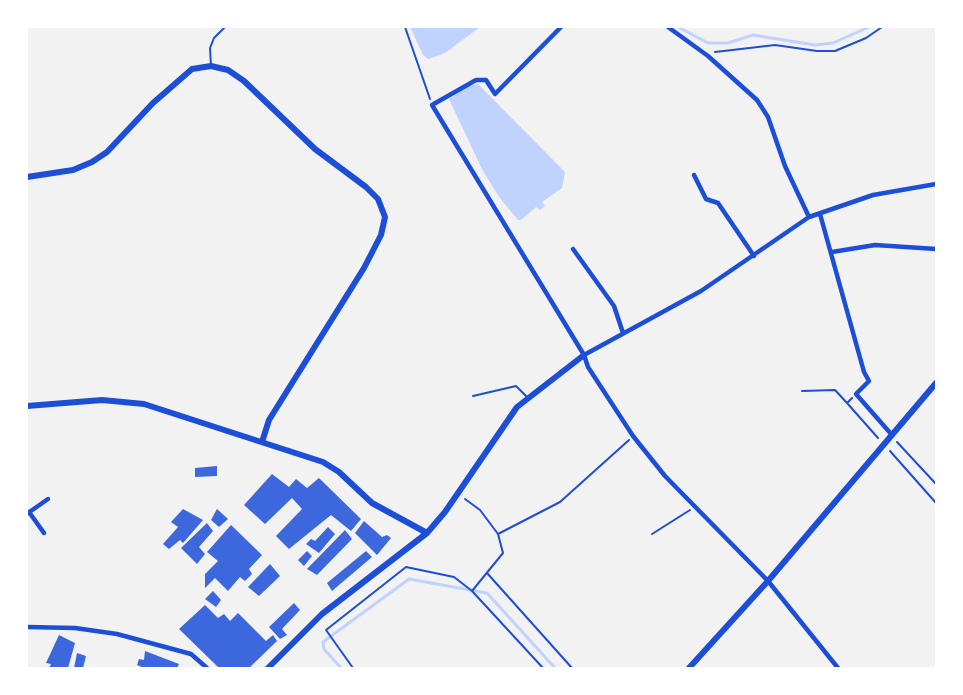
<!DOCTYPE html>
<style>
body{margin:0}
#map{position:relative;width:963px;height:695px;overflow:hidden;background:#f2f2f2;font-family:"PT Sans",sans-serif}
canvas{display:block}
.frame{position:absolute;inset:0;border:28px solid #fff;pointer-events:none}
</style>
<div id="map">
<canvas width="963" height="695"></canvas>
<div class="frame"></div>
</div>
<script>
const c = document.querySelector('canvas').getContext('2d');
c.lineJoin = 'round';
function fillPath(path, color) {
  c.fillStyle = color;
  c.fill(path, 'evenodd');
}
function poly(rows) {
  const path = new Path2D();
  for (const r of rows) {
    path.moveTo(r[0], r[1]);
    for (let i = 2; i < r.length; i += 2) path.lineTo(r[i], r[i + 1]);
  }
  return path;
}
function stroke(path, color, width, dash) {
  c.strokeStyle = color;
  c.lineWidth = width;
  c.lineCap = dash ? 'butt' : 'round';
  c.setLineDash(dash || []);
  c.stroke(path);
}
fillPath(poly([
 [410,27,480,27,445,53,428,59,423,55],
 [478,84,565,172,562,188,542,202,545,206,540,210,536,207,521,220,518,220,499,197,482,169,449,99,468,86]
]), '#bfd3fe');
stroke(poly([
 [678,27,708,43,728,43,753,35,815,45,833,43,869,27],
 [341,668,324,649,323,642,409,579,487,593,555,668]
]), '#bfd3fe', 3);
fillPath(poly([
 [217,466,217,476,195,477,195,468],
 [272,474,289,487,296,479,307,488,319,478,361,519,351,531,331,515,289,549,276,536,302,509,292,498,265,524,244,505],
 [183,509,203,520,183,543,180,540,169,549,163,544,178,527,171,522],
 [217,509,228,519,219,527,211,520],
 [364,521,382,537,387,535,391,538,377,555,355,533],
 [207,523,213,531,199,547,205,554,197,564,181,548],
 [231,525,262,555,249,569,252,574,245,581,240,577,228,591,215,578,205,588,205,574,218,561,207,552],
 [328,527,335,534,319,553,306,544,311,539,315,541],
 [345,530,352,539,317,575,307,569],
 [307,551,312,556,304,566,298,560],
 [366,551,372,557,332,591,327,583],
 [270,564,280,576,259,596,248,587],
 [213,591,221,600,216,607,205,599],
 [294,603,300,610,282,629,287,635,280,639,269,627],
 [205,605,218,618,224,614,230,621,238,613,266,641,273,635,277,641,249,668,219,668,179,629],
 [59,635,75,643,68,668,49,668,51,664,46,663],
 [145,651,179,664,177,668,144,668,137,665,139,659,144,660],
 [77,653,86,656,83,668,74,668]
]), '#3d67dc');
stroke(poly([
 [405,27,430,99],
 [715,52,775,45,817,51,835,51,866,38,882,27],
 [802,391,835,390,847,403],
 [852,398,847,403,878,438],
 [897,442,936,484],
 [890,451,936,503],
 [465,499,480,510,498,534,503,553,472,591],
 [498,534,560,502,629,440],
 [652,534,690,510],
 [487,573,572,668],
 [353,668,326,630,406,567,454,577,472,591,543,668]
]), '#1d4ed8', 2);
stroke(poly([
 [211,66,210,48,214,38,225,27],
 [473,396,516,386,528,398]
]), '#1d4ed8', 2);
stroke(poly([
 [561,27,495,94,486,80,476,80,432,105,584,355,588,367,633,436,665,476,768,581,838,668],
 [668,27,708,56,757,100,768,117,785,166,809,217],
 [694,175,706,199,718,203,754,256],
 [820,214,864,372,869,381,856,394,892,435],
 [573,249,614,306,623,333],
 [832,252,875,245,936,249],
 [584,355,701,291,809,217,873,195,936,184],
 [29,512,44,533],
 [28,513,48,499],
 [27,627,75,628,117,634,191,654,207,668]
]), '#1d4ed8', 4.5);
stroke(poly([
 [27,177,73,170,92,162,107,152,153,103,192,69,211,66,228,70,244,81,315,149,366,187,378,199,385,217,381,235,364,268,269,420,262,442],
 [27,406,102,400,144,404,323,462,339,472,372,503,427,533],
 [268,668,322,614,427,533,445,512,517,407,584,355],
 [689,668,768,581,936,383]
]), '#1d4ed8', 6);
</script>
